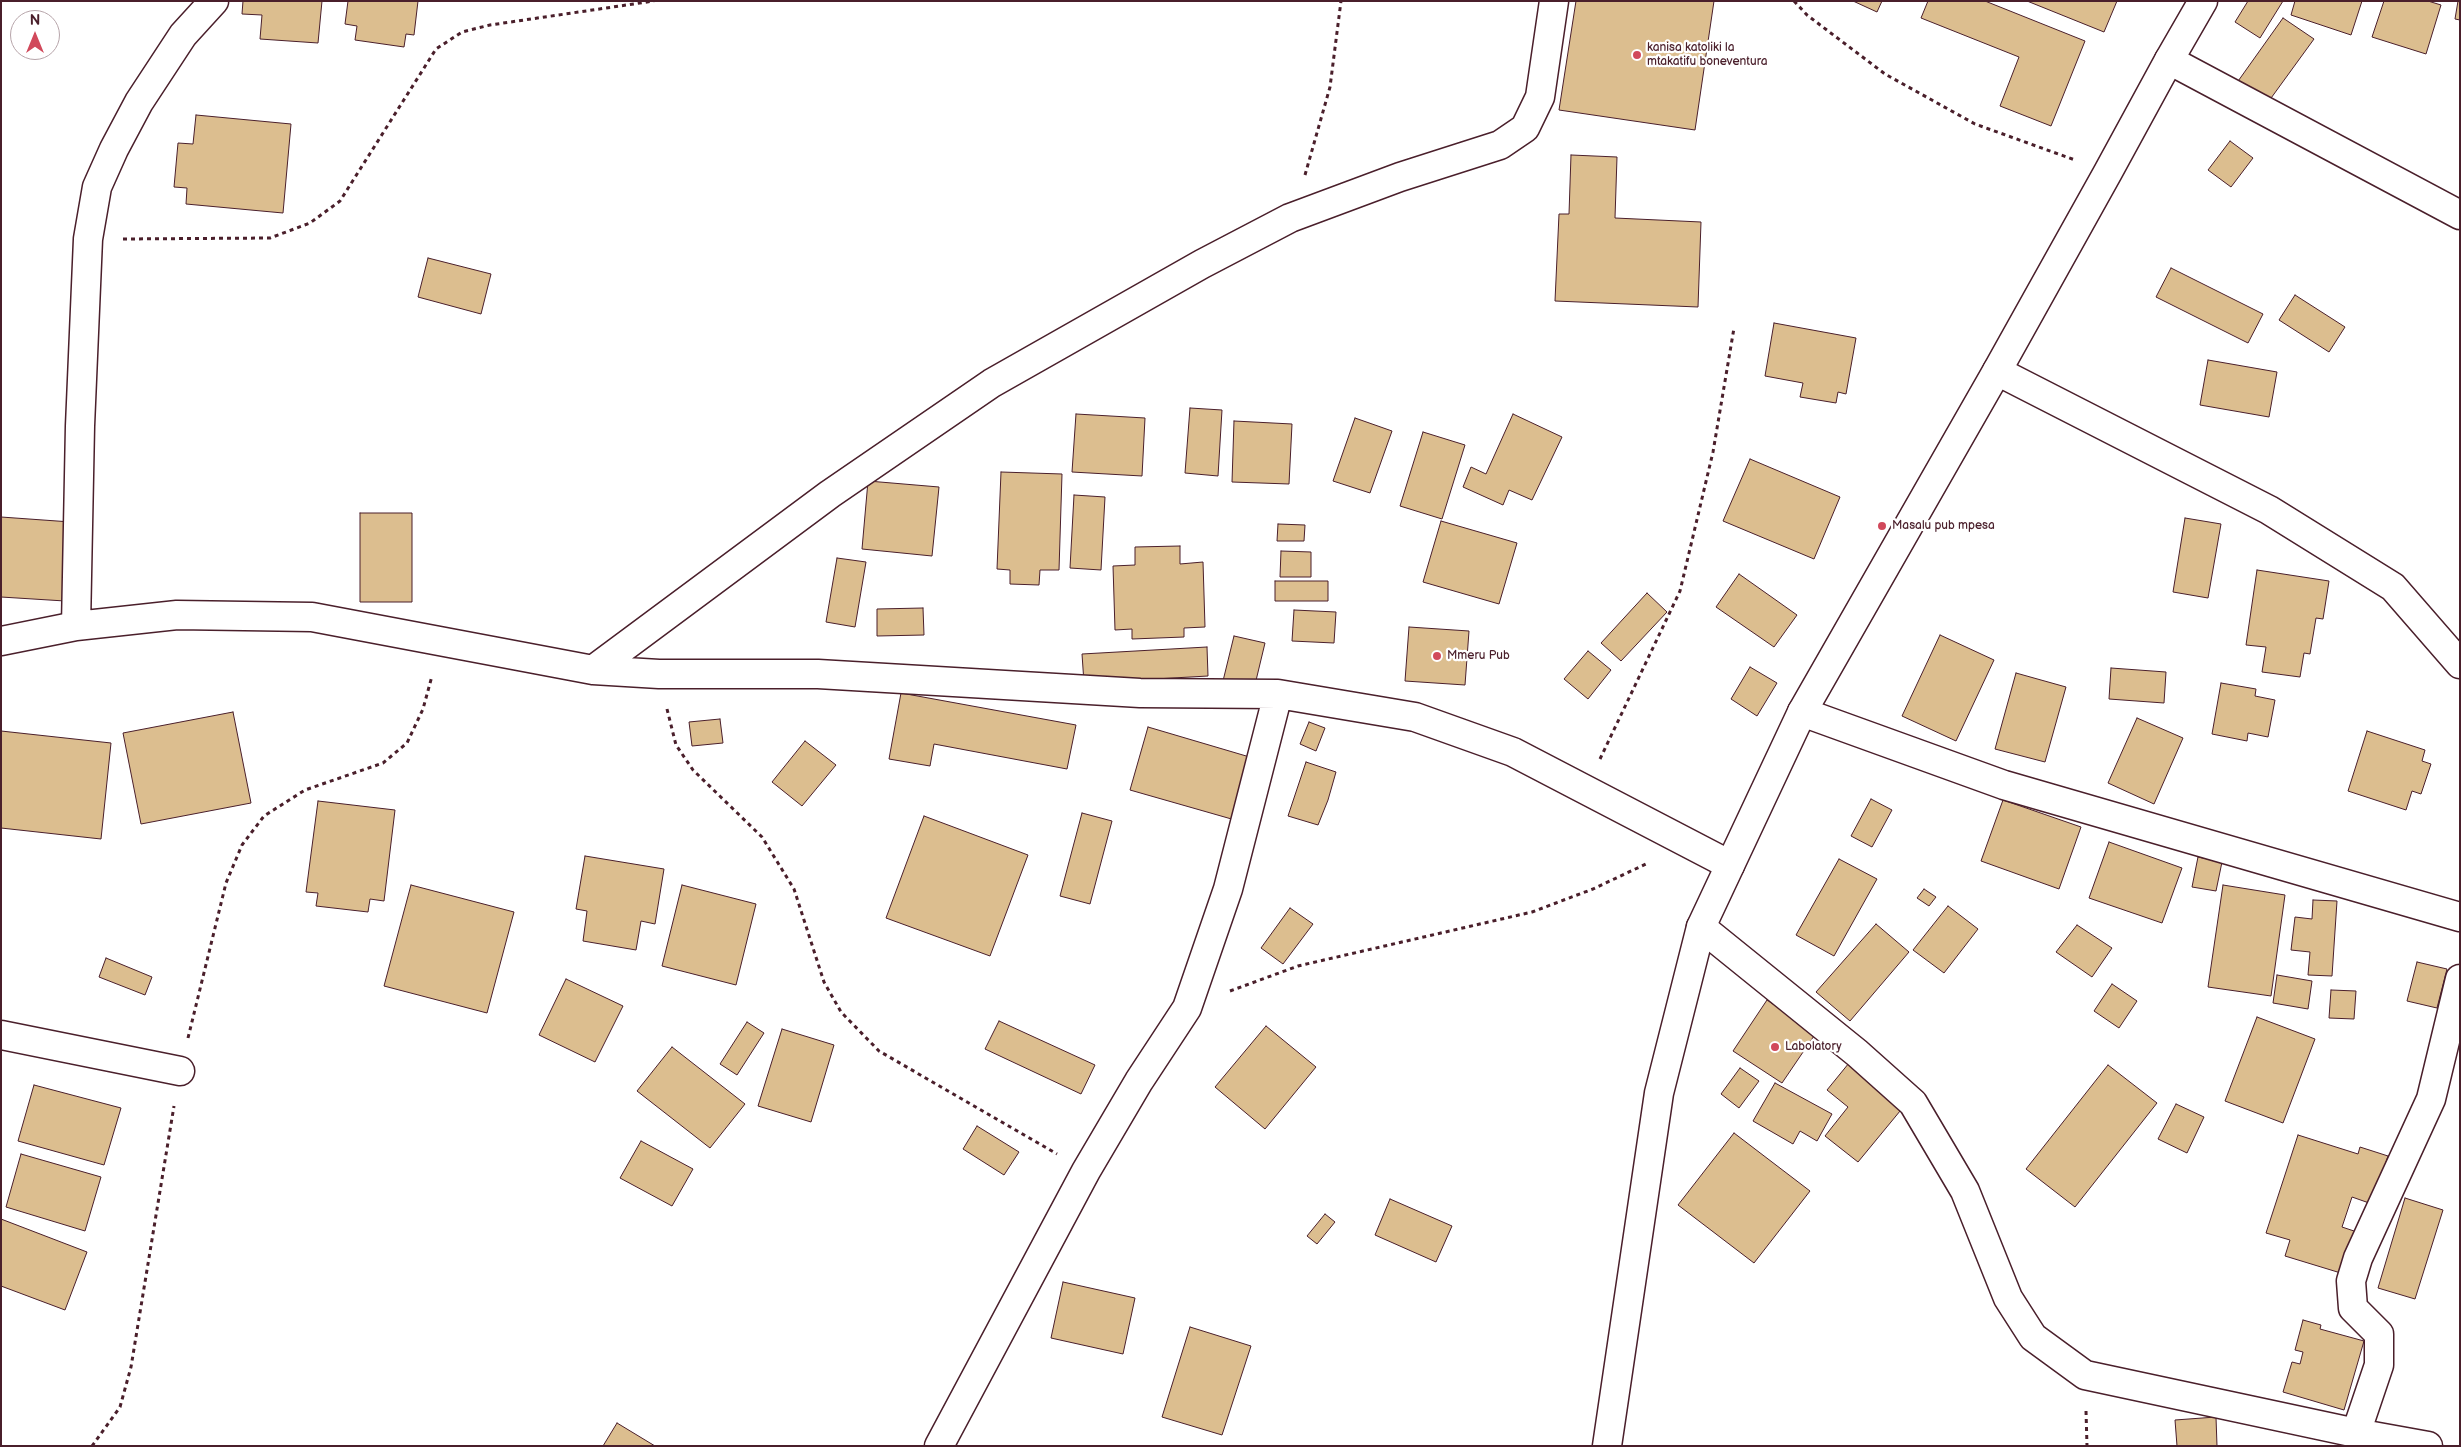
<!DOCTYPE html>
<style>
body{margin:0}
#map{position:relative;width:2461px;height:1447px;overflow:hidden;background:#fff;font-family:"Balsamiq Sans",sans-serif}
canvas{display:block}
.frame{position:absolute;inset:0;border:2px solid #4a1f2b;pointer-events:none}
.north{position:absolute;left:10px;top:10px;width:50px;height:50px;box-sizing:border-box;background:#fff;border:1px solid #b7a5aa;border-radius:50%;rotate:0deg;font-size:14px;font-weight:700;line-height:20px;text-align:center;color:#4a1f2b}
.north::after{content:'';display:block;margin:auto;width:18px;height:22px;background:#d1495b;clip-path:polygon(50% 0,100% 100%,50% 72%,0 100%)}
</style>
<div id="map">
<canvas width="2461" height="1447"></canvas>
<div class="frame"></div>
<div class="north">N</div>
</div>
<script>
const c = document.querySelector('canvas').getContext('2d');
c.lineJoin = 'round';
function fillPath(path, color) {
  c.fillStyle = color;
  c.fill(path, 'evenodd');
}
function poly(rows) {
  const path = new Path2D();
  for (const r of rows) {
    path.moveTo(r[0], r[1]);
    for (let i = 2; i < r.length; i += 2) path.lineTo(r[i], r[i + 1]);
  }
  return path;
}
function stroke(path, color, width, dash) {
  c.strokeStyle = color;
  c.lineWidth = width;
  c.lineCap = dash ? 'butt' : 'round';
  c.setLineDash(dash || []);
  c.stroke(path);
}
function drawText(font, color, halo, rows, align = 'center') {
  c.font = font + ' "Balsamiq Sans",sans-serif';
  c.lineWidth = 4.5;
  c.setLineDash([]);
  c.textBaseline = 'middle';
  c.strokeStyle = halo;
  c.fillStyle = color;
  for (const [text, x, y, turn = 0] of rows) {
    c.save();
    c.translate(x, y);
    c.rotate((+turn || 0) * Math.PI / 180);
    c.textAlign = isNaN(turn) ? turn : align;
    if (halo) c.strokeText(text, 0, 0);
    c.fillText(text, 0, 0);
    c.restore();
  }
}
const building = poly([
 [243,1,322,1,318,43,260,39,262,15,242,14,243,1],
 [348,1,418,1,414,35,406,34,404,47,355,40,357,26,345,24,348,1],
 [1576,1,1714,1,1695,130,1559,110,1576,1],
 [1853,1,1882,1,1877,12,1853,1],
 [1928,1,1985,1,2085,41,2051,126,2000,106,2019,57,1921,18,1928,1],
 [2027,1,2117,1,2104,32,2027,1],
 [2248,1,2283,1,2260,38,2235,22,2248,1],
 [2295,1,2362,1,2351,35,2291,15,2295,1],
 [2384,1,2428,1,2441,5,2426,54,2372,37,2384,1],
 [2458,1,2460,1,2460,20,2455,19,2458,1],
 [2283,18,2314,39,2266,105,2236,84,2283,18],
 [196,115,291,124,283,213,186,204,187,188,174,187,178,143,193,144,196,115],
 [2230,141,2253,158,2231,187,2208,170,2230,141],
 [1571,155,1617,157,1615,218,1701,222,1698,307,1555,301,1559,214,1569,214,1571,155],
 [428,258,491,274,481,314,418,297,428,258],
 [2171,268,2263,314,2248,343,2156,297,2171,268],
 [2295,295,2345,327,2329,352,2279,320,2295,295],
 [1774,323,1856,338,1846,394,1838,392,1836,403,1800,397,1803,383,1765,376,1774,323],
 [2208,360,2277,372,2269,417,2200,405,2208,360],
 [1190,408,1222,410,1218,476,1185,473,1190,408],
 [1076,414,1145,418,1142,476,1072,472,1076,414],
 [1513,414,1562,437,1532,500,1509,490,1503,505,1463,487,1471,467,1486,474,1513,414],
 [1355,418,1392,431,1370,493,1333,481,1355,418],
 [1234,421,1292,424,1289,484,1232,482,1234,421],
 [1423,432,1465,445,1442,519,1400,506,1423,432],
 [1750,459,1840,497,1814,559,1723,521,1750,459],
 [1001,472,1062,474,1059,570,1040,570,1039,585,1010,584,1010,570,997,569,1001,472],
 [868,481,939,487,932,556,862,549,868,481],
 [1074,495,1105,497,1101,570,1070,568,1074,495],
 [360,513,412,513,412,602,360,602,360,513],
 [1,517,71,522,65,601,1,597,1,517],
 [2185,518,2221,524,2208,598,2173,592,2185,518],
 [1441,521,1517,543,1499,604,1423,582,1441,521],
 [1278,524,1305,525,1304,541,1277,541,1278,524],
 [1180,546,1180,564,1203,562,1205,627,1184,628,1184,637,1132,639,1132,629,1115,630,1113,566,1135,565,1135,547,1180,546],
 [1281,551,1311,552,1311,577,1280,577,1281,551],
 [837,558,866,562,855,627,826,622,837,558],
 [2257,570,2329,581,2323,619,2316,618,2310,654,2304,653,2300,677,2262,672,2266,647,2246,645,2257,570],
 [1739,574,1797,615,1774,647,1716,607,1739,574],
 [1275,581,1328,581,1328,601,1275,601,1275,581],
 [1647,593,1667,612,1621,661,1601,643,1647,593],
 [923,608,924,635,877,636,877,609,923,608],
 [1294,610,1336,612,1334,643,1292,641,1294,610],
 [1409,627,1469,631,1465,685,1405,681,1409,627],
 [1940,635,1994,660,1956,741,1902,716,1940,635],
 [1234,636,1265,643,1253,693,1222,685,1234,636],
 [1207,647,1208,676,1084,683,1082,654,1207,647],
 [1588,651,1611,670,1588,699,1564,679,1588,651],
 [1750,667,1777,683,1757,716,1731,699,1750,667],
 [2111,668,2166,672,2164,703,2109,699,2111,668],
 [2016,673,2066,687,2045,762,1995,749,2016,673],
 [2221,683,2256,689,2255,696,2275,700,2268,737,2248,733,2247,741,2212,734,2221,683],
 [901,693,1076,725,1067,769,934,744,930,766,889,759,901,693],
 [233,712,251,803,141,824,123,733,233,712],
 [2137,718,2183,738,2154,804,2108,783,2137,718],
 [720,719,723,743,692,746,689,722,720,719],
 [1309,722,1325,728,1316,751,1300,744,1309,722],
 [1148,727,1253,758,1235,820,1130,790,1148,727],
 [1,731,111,743,101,839,1,828,1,731],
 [2367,731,2425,750,2422,761,2431,764,2421,794,2412,791,2406,810,2348,791,2367,731],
 [805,741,836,765,802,806,772,782,805,741],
 [1306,762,1336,772,1328,800,1318,825,1288,816,1306,762],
 [1871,799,1892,810,1872,847,1851,836,1871,799],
 [2003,800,2081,827,2059,889,1981,861,2003,800],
 [318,801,395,810,384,901,370,899,368,912,316,906,318,893,306,892,318,801],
 [1082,813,1112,821,1090,904,1060,896,1082,813],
 [924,816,1028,855,990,956,886,918,924,816],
 [2109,842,2182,868,2162,923,2089,898,2109,842],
 [585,856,664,869,655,924,641,921,636,950,583,941,587,911,576,909,585,856],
 [2198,857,2222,862,2216,891,2192,887,2198,857],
 [1839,859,1877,879,1834,956,1796,935,1839,859],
 [411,885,514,912,487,1013,384,986,411,885],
 [682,885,756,904,736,985,662,966,682,885],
 [2223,885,2285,895,2271,996,2208,987,2223,885],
 [1924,889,1936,897,1929,906,1917,898,1924,889],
 [2313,900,2337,901,2332,976,2308,975,2310,952,2291,950,2295,917,2312,919,2313,900],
 [1948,906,1978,929,1944,973,1913,950,1948,906],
 [1290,908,1313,924,1283,964,1261,948,1290,908],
 [1876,924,1909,952,1850,1021,1816,992,1876,924],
 [2077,925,2112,948,2092,977,2056,952,2077,925],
 [106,958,152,977,145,995,99,977,106,958],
 [2417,962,2447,969,2437,1008,2407,1001,2417,962],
 [2277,975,2312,981,2308,1009,2273,1003,2277,975],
 [566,979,623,1006,595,1062,539,1035,566,979],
 [2112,984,2137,1001,2119,1028,2094,1011,2112,984],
 [2331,990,2356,991,2354,1019,2329,1018,2331,990],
 [1767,1000,1816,1033,1782,1083,1733,1051,1767,1000],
 [2257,1017,2315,1039,2283,1123,2225,1101,2257,1017],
 [999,1021,1095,1065,1081,1094,985,1049,999,1021],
 [747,1022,764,1033,737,1075,720,1064,747,1022],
 [1266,1026,1316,1067,1265,1129,1215,1087,1266,1026],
 [782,1029,834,1045,811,1122,758,1106,782,1029],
 [672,1047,745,1104,710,1148,637,1091,672,1047],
 [1849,1063,1905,1105,1858,1162,1825,1136,1848,1107,1827,1090,1849,1063],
 [2108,1065,2157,1103,2075,1207,2026,1169,2108,1065],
 [1740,1068,1759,1081,1739,1108,1721,1094,1740,1068],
 [1775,1083,1832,1114,1817,1141,1800,1131,1793,1144,1753,1121,1775,1083],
 [34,1085,121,1108,104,1165,18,1141,34,1085],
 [2176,1104,2204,1117,2187,1153,2158,1139,2176,1104],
 [977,1126,1019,1152,1004,1175,963,1149,977,1126],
 [1734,1133,1810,1191,1754,1263,1678,1205,1734,1133],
 [2298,1135,2358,1154,2360,1147,2388,1156,2372,1204,2352,1197,2342,1227,2357,1232,2344,1274,2285,1256,2290,1240,2266,1233,2298,1135],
 [641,1141,693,1169,672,1206,620,1178,641,1141],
 [21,1154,101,1177,85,1231,6,1207,21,1154],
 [2405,1198,2443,1210,2415,1299,2378,1288,2405,1198],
 [1390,1199,1452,1226,1436,1262,1375,1235,1390,1199],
 [1325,1214,1335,1222,1317,1244,1307,1236,1325,1214],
 [1,1219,87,1252,65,1310,1,1286,1,1219],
 [1063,1282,1135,1298,1123,1354,1051,1338,1063,1282],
 [2303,1320,2321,1325,2320,1329,2364,1341,2344,1410,2283,1392,2292,1362,2300,1364,2303,1352,2295,1350,2303,1320],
 [1190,1327,1251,1346,1222,1435,1162,1417,1190,1327],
 [2216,1417,2217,1446,2177,1446,2175,1420,2216,1417],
 [617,1423,655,1446,603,1446,617,1423]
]);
fillPath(building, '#dcbe8f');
stroke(building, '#4a1f2b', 1);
const minor = poly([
 [2169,60,2460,215],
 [1997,371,2269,510,2393,587,2460,664],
 [76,626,80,426,88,239,97,187,114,149,139,102,183,35,214,1],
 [1,641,76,626,177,615,312,617,593,670,659,674,818,674,1140,693,1278,694,1415,717,1513,752,1730,865],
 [593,670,830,494,992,383,1202,264,1290,218,1400,177,1500,145,1525,128,1540,97,1554,1],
 [1802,712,2004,785,2460,917],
 [1701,927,1857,1053,1913,1103,1965,1191,2008,1298,2033,1337,2085,1375,2356,1433,2428,1446],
 [1,1035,180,1071],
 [2356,1433,2379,1365,2379,1334,2353,1308,2351,1281,2358,1258,2431,1099,2460,979],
 [939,1446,1086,1171,1139,1081,1187,1008,1228,889,1278,694]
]);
const tertiary = poly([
 [1607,1446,1659,1093,1701,927,1802,712,1997,371,2108,172,2169,60,2203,1]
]);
stroke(minor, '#4a1f2b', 31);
stroke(tertiary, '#4a1f2b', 31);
stroke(poly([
 [1794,1,1807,15,1885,74,1975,124,2075,160],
 [1305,175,1330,87,1341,1],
 [123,239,270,238,310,223,340,201,436,49,462,32,490,25,654,1],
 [667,709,676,745,693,770,762,837,794,889,824,982,841,1012,879,1051,1057,1154],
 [1600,759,1680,591,1713,452,1734,328],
 [1230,991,1298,966,1532,912,1593,889,1648,863],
 [188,1038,226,883,242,845,264,816,305,790,383,763,407,743,423,709,432,676],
 [2086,1411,2087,1446],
 [92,1446,120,1407,131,1367,174,1106]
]), '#4a1f2b', 3, [4, 4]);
stroke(minor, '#fff', 28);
stroke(tertiary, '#fff', 28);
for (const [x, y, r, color] of [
 [1637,55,5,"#d1495b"],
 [1882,526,5,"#d1495b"],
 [1437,656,5,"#d1495b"],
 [1775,1047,5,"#d1495b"]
]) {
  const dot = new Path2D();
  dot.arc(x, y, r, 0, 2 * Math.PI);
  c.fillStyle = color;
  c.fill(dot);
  stroke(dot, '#fff', 2);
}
drawText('12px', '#4a1f2b', '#fff', [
 ["kanisa katoliki la",1647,48],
 ["mtakatifu boneventura",1647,62],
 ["Masalu pub mpesa",1892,526],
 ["Mmeru Pub",1447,656],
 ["Labolatory",1785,1047]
], 'left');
</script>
